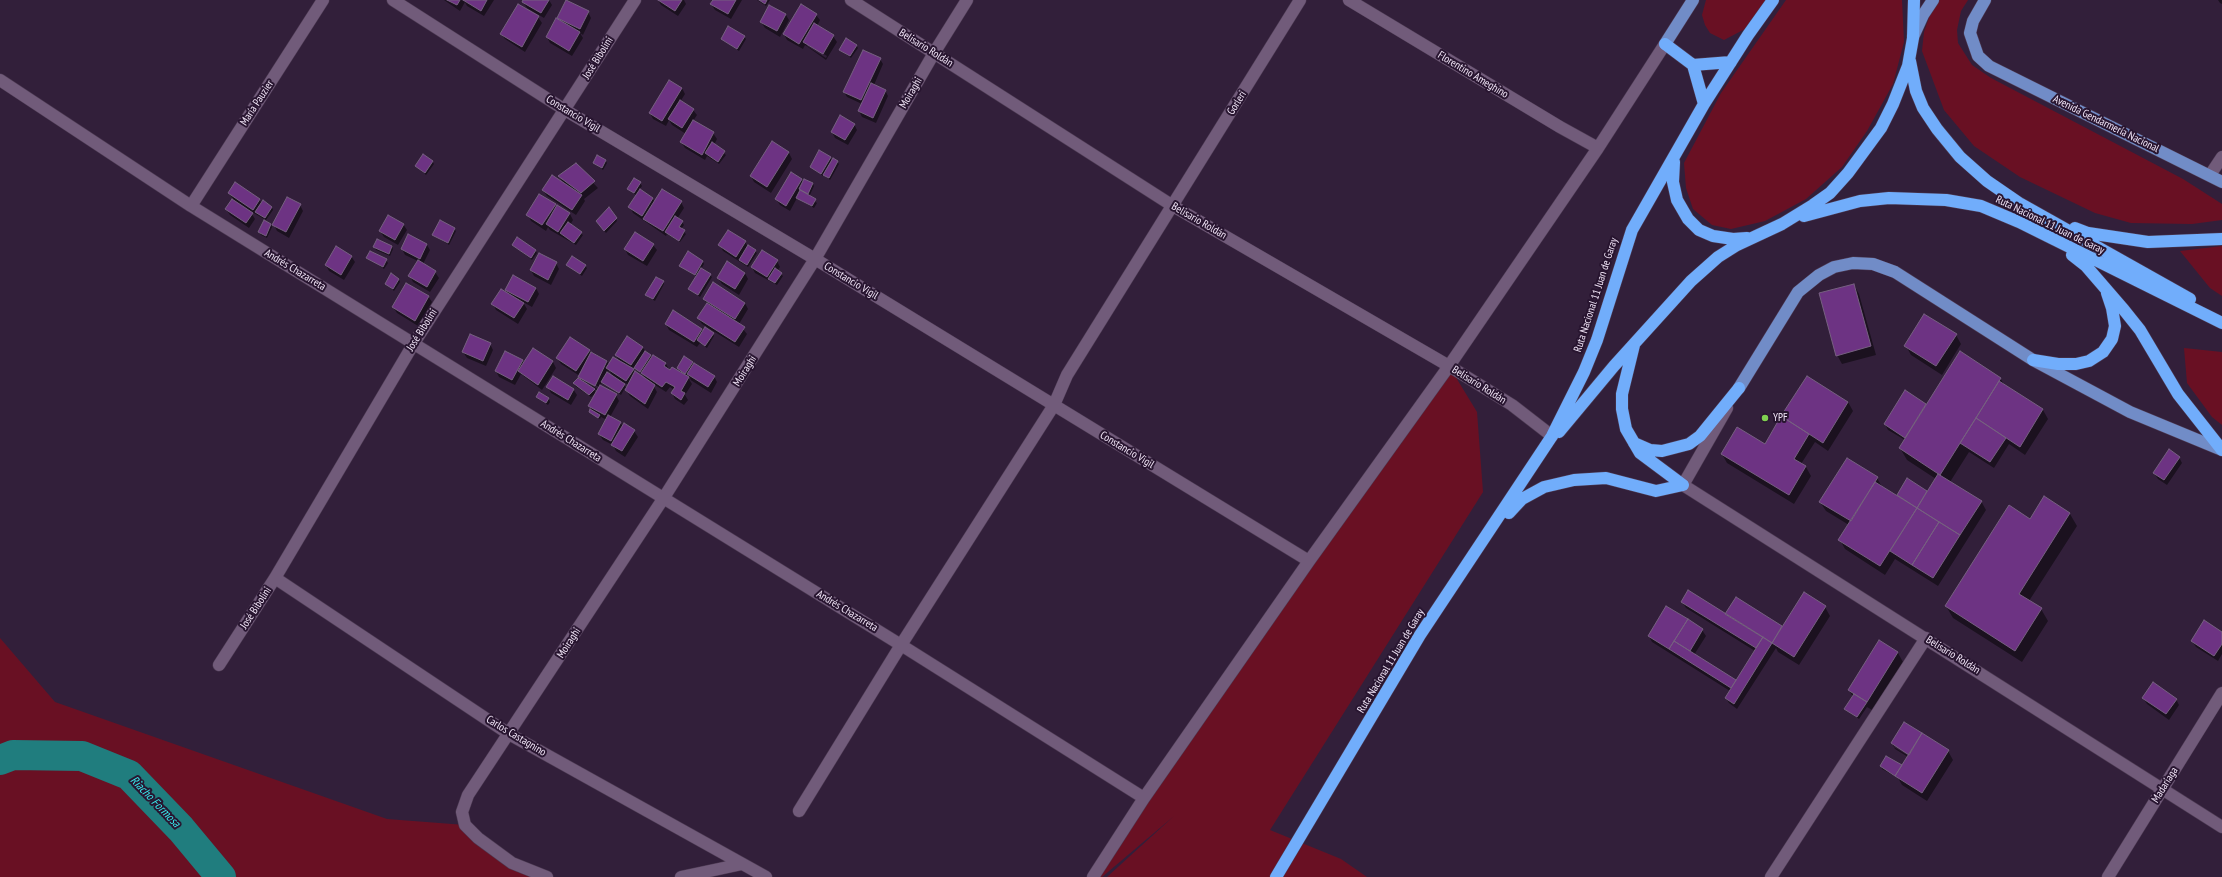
<!DOCTYPE html>
<meta charset="utf-8">
<style>
body{margin:0}
canvas{display:block;background:#321f3a}
</style>
<canvas width="2222" height="877"></canvas>
<script>
const c = document.querySelector('canvas').getContext('2d');
c.lineJoin = 'round';
function fillPath(path, color) {
  c.fillStyle = color;
  c.fill(path, 'evenodd');
}
function poly(rows) {
  const path = new Path2D();
  for (const r of rows) {
    path.moveTo(r[0], r[1]);
    for (let i = 2; i < r.length; i += 2) path.lineTo(r[i], r[i + 1]);
  }
  return path;
}
function stroke(path, color, width, dash) {
  c.strokeStyle = color;
  c.lineWidth = width;
  c.lineCap = dash ? 'butt' : 'round';
  c.setLineDash(dash || []);
  c.stroke(path);
}
function drawText(font, color, halo, rows, align = 'center') {
  c.font = font + ' "PT Sans Narrow",sans-serif';
  c.lineWidth = 4;
  c.setLineDash([]);
  c.textBaseline = 'middle';
  c.strokeStyle = halo;
  c.fillStyle = color;
  for (const [text, x, y, turn = 0] of rows) {
    c.save();
    c.translate(x, y);
    c.rotate((+turn || 0) * Math.PI / 180);
    c.textAlign = isNaN(turn) ? turn : align;
    if (halo) c.strokeText(text, 0, 0);
    c.fillText(text, 0, 0);
    c.restore();
  }
}
fillPath(poly([
 [1706,0,1771,0,1745,29,1724,40,1710,33,1705,25,1702,15],
 [1786,0,1902,0,1904,42,1893,84,1867,131,1842,167,1806,199,1765,221,1731,229,1712,225,1693,209,1686,188,1684,163,1721,93],
 [1935,0,1968,0,1961,11,1957,30,1958,43,1972,65,1991,78,2183,179,2222,204,2222,220,2192,224,2131,223,2095,213,2020,177,1974,146,1944,110,1922,51,1924,32],
 [2222,246,2222,296,2210,288,2180,251],
 [2184,348,2222,352,2222,425,2212,417,2187,383],
 [1449,366,1477,412,1483,492,1270,830,1341,859,1367,877,1107,877,1174,816,1102,877,1093,877],
 [0,638,55,702,387,819,465,825,512,863,547,877,0,877]
]), '#691023');
fillPath(poly([
 [444,0,494,0,484,16,467,6,465,2,460,11],
 [525,0,549,0,552,5,544,18,527,8,523,2],
 [658,0,684,0,686,4,678,16,661,5],
 [714,0,742,0,731,19,715,10,711,4],
 [757,0,770,0,766,6],
 [2218,0,2222,0,2222,4,2220,3],
 [567,1,588,12,591,18,583,35,580,33,583,38,572,56,550,43,547,37],
 [786,15,789,20,780,37,765,28,761,22],
 [816,15,820,20,817,26,833,36,837,42,826,60,805,45,803,49,787,40,784,34],
 [807,44,827,56,826,58,807,46],
 [538,17,542,23,525,52,505,39,501,34],
 [744,37,746,39,739,51,722,39],
 [856,45,858,48,851,58,840,50],
 [880,59,883,64,874,85,885,90,888,96,876,123,862,117,859,111,862,104,847,97,844,92],
 [682,88,685,94,680,102,693,110,697,115,693,121,713,133,717,139,714,145,726,155,719,164,707,156,705,160,685,148,681,142,686,134,672,125,669,120,666,126,653,119,650,113],
 [854,124,857,130,848,145,835,138,832,132],
 [772,143,789,153,792,159,771,193,754,182,751,176],
 [830,158,832,162,837,162,839,164,830,180,824,174,823,176,811,167],
 [605,160,607,163,603,170,594,163],
 [432,161,434,164,426,175,416,166],
 [576,165,598,188,584,199,585,201,576,215,547,196,543,190,564,184,560,177],
 [801,179,803,183,805,180,813,184,814,186,809,197,817,203,814,208,797,198,790,211,780,205,776,199],
 [640,183,642,186,639,190,652,198,655,202,681,202,684,208,677,219,682,222,684,225,681,229,686,234,680,242,667,234,666,236,633,213,630,207,637,196,629,189],
 [229,193,259,199,262,204,272,207,273,210,266,220,250,211,255,219,249,228,230,215,226,209,233,199],
 [300,205,303,211,289,238,277,231,274,225],
 [555,205,557,208,558,207,570,214,573,220,570,225,583,235,576,245,550,230,548,227,546,231,531,221,528,215],
 [616,218,617,221,606,233,598,224],
 [271,224,272,227,267,238,261,235,259,232],
 [403,224,407,230,398,245,384,237,380,231],
 [454,229,456,231,449,245,433,235],
 [408,235,427,245,430,250,423,264,435,272,439,278,430,292,413,282,410,276,418,261,405,255,402,249],
 [377,240,392,247,393,249,390,256,376,250,374,247],
 [745,242,748,247,757,253,748,267,723,251,720,245],
 [513,245,535,250,537,253,532,260],
 [653,245,657,250,647,266,628,255,625,249],
 [689,253,703,262,704,264,701,269,712,277,700,297,689,289,697,277,681,266],
 [351,256,355,262,344,280,329,271,326,265],
 [368,258,386,260,388,263,384,269],
 [777,261,780,267,777,271,783,276,777,285,755,273,752,267],
 [556,263,559,269,551,285,534,276,531,270],
 [567,265,585,266,587,268,582,276],
 [745,273,748,279,739,295,722,284,718,278],
 [399,279,400,282,394,291,386,284],
 [663,282,664,284,655,301,648,297,647,295],
 [1854,285,1859,294,1876,355,1842,364,1837,355],
 [536,288,539,294,532,307,523,302,527,309,518,324,496,310,493,304,509,295,506,290],
 [428,296,432,302,418,326,397,313,393,307],
 [704,299,745,303,748,309,739,324,747,334,739,347,702,324,698,318,707,304],
 [666,324,701,329,703,332,713,334,714,336,707,348,700,343,697,347,669,330],
 [1956,335,1961,344,1942,375,1911,355,1906,346],
 [490,344,493,350,486,366,467,358,463,352],
 [642,347,652,358,653,356,666,364,670,371,681,373,678,368,692,362,714,376,717,382,711,393,689,379,692,384,685,395,688,400,684,405,675,399,672,393,674,390,670,387,666,392,652,383,657,392,648,409,630,396,625,388,621,395,602,382,600,386,616,395,619,401,610,417,620,422,623,427,634,431,638,437,625,457,616,451,613,445,603,440,599,434,607,420,601,417,600,419,590,412,591,409,589,406,598,391,594,389,596,393,591,397,575,386,574,384,582,382,580,376,561,364,557,358,589,350,607,361,609,365,620,362,616,355],
 [632,368,642,373,647,381,631,369],
 [609,370,613,377,607,374],
 [688,374,691,380,686,377],
 [583,378,599,387,598,389,583,381],
 [623,382,629,385,627,389,625,386],
 [534,350,553,362,556,368,542,390,521,374,515,385,499,377,496,371,522,361,524,364],
 [2000,378,2005,386,2043,410,2048,419,2025,455,2009,444,1994,468,1969,452,1950,482,1981,501,1986,510,1938,586,1895,559,1885,575,1845,549,1840,540,1849,525,1826,511,1820,502,1877,478,1882,487,1897,496,1908,479,1927,493,1936,479,1907,460,1900,448,1905,440,1888,430,1885,424,1905,392,1927,405],
 [548,387,573,389,577,395,571,405,551,393],
 [539,393,549,399,550,402,548,405,539,399,537,397],
 [1848,402,1853,411,1828,451,1815,442,1801,464,1806,467,1811,476,1794,504,1727,463,1722,454,1765,445],
 [2179,457,2182,463,2167,485,2158,479,2154,473],
 [2044,498,2070,514,2077,526,2029,601,2041,609,2048,621,2022,662,1953,618,1946,606,2030,520],
 [1736,598,1782,628,1825,607,1830,616,1799,665,1778,652,1776,648,1737,709,1729,703,1726,698,1730,691,1652,642,1649,636,1702,630,1706,636,1694,655,1736,681,1755,651,1686,608,1682,602,1726,615],
 [2222,633,2222,654,2218,661,2196,647,2192,641],
 [1879,641,1898,653,1903,662,1872,710,1867,707,1859,719,1846,709,1853,697,1849,690],
 [2143,698,2176,699,2179,705,2169,720,2147,704],
 [1892,743,1948,751,1953,760,1927,801,1902,785,1898,778,1882,769,1881,766,1902,767,1908,757,1895,749],
 [1895,745,1909,754,1909,756,1894,747]
]), '#0007');
stroke(poly([
 [0,760,13,755,82,756,129,775,181,829,221,877]
]), '#207d7e', 30);
const building = poly([
 [447,0,460,0,457,5,447,0],
 [463,0,487,0,481,11,463,0],
 [523,0,549,0,541,13,522,2,523,0],
 [566,0,589,11,580,29,557,18,566,0],
 [658,0,682,0,675,11,658,0],
 [713,0,736,0,728,14,710,4,713,0],
 [759,0,767,0,765,4,759,0],
 [518,4,539,16,522,47,500,34,518,4],
 [801,4,817,14,799,44,783,34,801,4],
 [769,5,786,14,777,31,760,22,769,5],
 [556,18,580,32,569,51,546,37,556,18],
 [814,23,834,35,823,54,803,42,814,23],
 [728,26,745,36,737,49,721,39,728,26],
 [846,38,857,45,850,56,839,50,846,38],
 [863,50,881,58,861,100,843,92,863,50],
 [669,80,682,88,662,121,649,113,669,80],
 [871,83,886,90,873,118,858,111,871,83],
 [680,100,694,109,682,128,668,119,680,100],
 [840,115,855,124,845,140,831,132,840,115],
 [693,120,714,132,702,155,680,142,693,120],
 [772,141,789,152,767,187,750,176,772,141],
 [712,142,725,151,718,162,705,153,712,142],
 [819,150,831,157,821,174,810,167,819,150],
 [423,154,433,161,425,173,415,166,423,154],
 [597,155,606,160,602,168,593,163,597,155],
 [833,158,838,161,829,178,823,175,833,158],
 [576,163,595,181,581,193,558,176,576,163],
 [791,172,802,179,786,206,775,199,791,172],
 [552,175,582,195,572,210,542,190,552,175],
 [634,178,641,182,634,193,627,189,634,178],
 [804,179,813,183,808,194,799,189,804,179],
 [235,182,260,199,253,210,228,193,235,182],
 [640,189,653,198,642,216,628,207,640,189],
 [662,189,682,201,663,231,643,219,662,189],
 [800,190,816,199,812,206,796,198,800,190],
 [539,194,556,204,542,225,526,215,539,194],
 [287,197,301,204,286,232,272,225,287,197],
 [232,199,253,213,246,223,225,209,232,199],
 [263,200,272,207,265,218,255,212,263,200],
 [557,205,570,213,558,232,546,224,557,205],
 [609,207,617,218,604,231,596,221,609,207],
 [388,215,404,224,395,240,379,231,388,215],
 [675,216,683,221,679,227,685,230,679,241,665,232,675,216],
 [264,220,271,224,266,236,258,232,264,220],
 [440,220,455,228,448,243,432,235,440,220],
 [568,222,582,232,574,243,560,233,568,222],
 [728,230,746,241,736,257,718,245,728,230],
 [635,232,654,244,643,261,624,249,635,232],
 [408,234,427,244,420,259,401,249,408,234],
 [517,237,536,250,531,258,512,245,517,237],
 [377,239,392,246,389,254,373,247,377,239],
 [748,245,756,250,747,265,739,260,748,245],
 [336,246,352,256,341,275,325,265,336,246],
 [762,250,778,260,767,277,751,267,762,250],
 [370,251,387,259,383,267,366,258,370,251],
 [688,251,703,261,695,275,679,266,688,251],
 [539,253,557,262,548,280,530,270,539,253],
 [572,256,586,265,580,274,566,265,572,256],
 [418,260,436,271,427,287,408,276,418,260],
 [727,261,745,273,735,289,717,278,727,261],
 [701,268,711,274,698,295,688,289,701,268],
 [775,268,782,273,775,283,768,279,775,268],
 [391,273,399,279,393,289,385,284,391,273],
 [513,275,536,288,528,302,505,290,513,275],
 [656,277,664,281,653,299,645,295,656,277],
 [713,282,745,303,735,319,703,299,713,282],
 [406,283,429,296,415,321,392,307,406,283],
 [1854,284,1871,346,1836,356,1819,293,1854,284],
 [501,289,524,303,514,318,491,304,501,289],
 [707,303,745,327,735,342,697,318,707,303],
 [673,310,702,329,694,342,665,324,673,310],
 [1924,314,1957,334,1936,366,1904,346,1924,314],
 [705,327,714,333,705,346,697,340,705,327],
 [470,334,491,343,483,361,462,352,470,334],
 [627,336,643,347,631,365,615,355,627,336],
 [570,337,590,350,576,371,556,358,570,337],
 [533,348,553,361,538,385,518,371,533,348],
 [505,351,523,360,512,380,495,371,505,351],
 [645,351,651,355,640,372,634,368,645,351],
 [1960,351,2001,378,1940,475,1899,448,1960,351],
 [591,352,607,361,595,386,578,377,591,352],
 [653,355,666,363,664,366,670,370,672,367,689,377,681,391,685,393,681,400,671,393,675,387,666,382,662,387,641,373,653,355],
 [684,356,693,362,685,374,677,368,684,356],
 [613,357,634,369,626,381,606,368,613,357],
 [694,363,715,376,708,387,687,374,694,363],
 [635,371,655,385,645,404,625,390,635,371],
 [607,372,625,384,619,393,601,382,607,372],
 [553,376,574,389,568,400,546,387,553,376],
 [1807,376,1848,402,1823,443,1781,416,1807,376],
 [578,378,595,389,589,395,573,383,578,378],
 [1999,381,2043,409,2020,447,1976,418,1999,381],
 [600,385,617,394,605,415,588,406,600,385],
 [1905,390,1926,404,1905,438,1884,424,1905,390],
 [539,392,549,398,546,403,536,397,539,392],
 [590,409,600,415,598,418,589,412,590,409],
 [608,415,621,422,611,441,598,434,608,415],
 [1781,416,1809,434,1794,459,1806,466,1789,495,1721,454,1737,427,1765,444,1781,416],
 [1976,418,2006,438,1990,462,1960,443,1976,418],
 [624,423,635,430,622,451,611,445,624,423],
 [2169,449,2180,457,2164,480,2153,473,2169,449],
 [1847,458,1878,477,1851,521,1819,502,1847,458],
 [1938,474,1982,501,1960,535,1917,508,1938,474],
 [1907,478,1927,491,1917,508,1897,495,1907,478],
 [1875,482,1917,508,1880,566,1838,540,1875,482],
 [2044,496,2070,513,2019,594,2042,608,2015,651,1945,606,2009,505,2030,519,2044,496],
 [1917,508,1939,522,1912,565,1890,551,1917,508],
 [1939,522,1960,535,1933,578,1912,565,1939,522],
 [1688,590,1763,637,1756,648,1681,602,1688,590],
 [1804,592,1826,606,1794,657,1772,643,1804,592],
 [1736,597,1782,626,1772,643,1725,614,1736,597],
 [1666,606,1688,619,1669,649,1648,636,1666,606],
 [1688,619,1703,629,1690,651,1674,641,1688,619],
 [2204,620,2222,632,2222,644,2214,656,2191,641,2204,620],
 [1763,637,1772,643,1734,704,1725,698,1763,637],
 [1879,640,1898,652,1867,702,1848,690,1879,640],
 [1674,641,1736,680,1731,688,1669,649,1674,641],
 [2153,682,2177,699,2166,714,2142,698,2153,682],
 [1854,694,1867,702,1857,717,1844,709,1854,694],
 [1904,722,1922,733,1909,755,1891,743,1904,722],
 [1922,733,1949,750,1922,793,1895,776,1922,733],
 [1886,756,1902,765,1895,776,1880,766,1886,756]
]);
fillPath(building, '#6d3383');
stroke(building, '#766080', 1);
const minor = poly([
 [393,0,565,110,815,259,1309,561],
 [851,0,1173,206,1449,366,1512,405,1552,436],
 [1349,0,1560,127,1598,148],
 [0,80,191,206,901,645,1144,798],
 [2210,175,2222,157],
 [191,206,323,0],
 [1727,408,1683,485,2222,827],
 [275,578,509,734,766,877],
 [219,665,275,578,414,343,635,0],
 [799,811,901,645,1054,405,1067,375,1300,0],
 [547,877,512,863,478,838,465,825,462,812,468,795,663,499,815,259,934,53,967,0],
 [681,877,742,864],
 [1093,877,1144,798,1309,561,1449,366,1598,148,1665,44],
 [1771,877,1926,638],
 [2108,877,2222,693]
]);
const major = poly([
 [1985,0,1973,21,1970,33,1978,56,1989,66,2222,182],
 [1913,37,1923,15,1933,0],
 [1665,44,1693,0],
 [1739,388,1798,292,1819,275,1834,267,1853,263,1873,264,1895,272,2033,360,2130,412,2222,450]
]);
const highway = poly([
 [1665,44,1693,65,1704,104],
 [1910,61,1916,91,1923,108,1937,129,1960,157,1987,181,2019,203,2190,299],
 [1693,65,1731,62],
 [1674,162,1673,182,1677,200,1688,219,1699,230,1713,236,1733,239,1747,238],
 [1804,216,1860,201,1889,198,1946,200,1981,206,2019,222,2222,323],
 [2075,228,2088,233,2148,242,2222,239],
 [2072,255,2086,266,2124,310,2140,330,2178,394,2222,450],
 [1634,345,1622,394,1622,409,1626,429,1640,453,1683,485],
 [2033,360,2058,364,2076,364,2089,361,2103,352,2112,339,2115,326,2112,308,2107,293],
 [1559,432,1614,366,1691,281,1718,257,1737,245,1782,224,1813,205,1830,193,1848,173,1881,128,1893,104,1908,66,1913,38,1914,0],
 [1634,443,1650,450,1662,451,1689,444,1700,436,1739,388],
 [1509,513,1522,499,1544,487,1574,480,1606,478,1656,491,1683,485],
 [1276,877,1420,635,1552,436,1584,372,1597,340,1632,230,1704,104,1748,35,1773,0]
]);
stroke(minor, '#4e3c54', 13);
stroke(major, '#4e3c54', 13);
stroke(highway, '#4e3c54', 13);
stroke(minor, '#715b7a', 12);
stroke(major, '#718cc7', 12);
stroke(highway, '#71adfb', 12);
for (const [x, y, r, color] of [
 [1765,418,4,"#80d051"]
]) {
  const dot = new Path2D();
  dot.arc(x, y, r, 0, 2 * Math.PI);
  c.fillStyle = color;
  c.fill(dot);
  stroke(dot, '#281530', 1.5);
}
drawText('11px', '#f1e5f7', '#281530', [
 ["Belisario Roldán",926,48,32],
 ["José Bibolini",598,58,-58],
 ["Florentino Ameghino",1473,75,31],
 ["Moiraghi",911,93,-60],
 ["María Pauzier",257,103,-57],
 ["Gorleri",1237,103,-58],
 ["Constancio Vigil",573,114,31],
 ["Avenida Gendarmería Nacional",2106,124,26],
 ["Belisario Roldán",1199,221,30],
 ["Ruta Nacional 11 Juan de Garay",2050,225,26],
 ["Andrés Chazarreta",295,270,31],
 ["Constancio Vigil",851,281,31],
 ["Ruta Nacional 11 Juan de Garay",1596,295,-72],
 ["José Bibolini",422,330,-58],
 ["Moiraghi",745,371,-58],
 ["Belisario Roldán",1479,385,32],
 ["Andrés Chazarreta",571,441,32],
 ["Constancio Vigil",1127,450,31],
 ["José Bibolini",256,608,-57],
 ["Andrés Chazarreta",847,611,31],
 ["Moiraghi",569,643,-57],
 ["Belisario Roldán",1953,655,32],
 ["Ruta Nacional 11 Juan de Garay",1391,661,-59],
 ["Carlos Castagnino",516,736,31],
 ["Madariaga",2165,785,-58]
]);
drawText('11px', '#f1e5f7', '#281530', [
 ["YPF",1773,418]
], 'left');
drawText('italic 12px', '#37e7e9', '#281530', [
 ["Riacho Formosa",155,802,46]
]);
</script>
